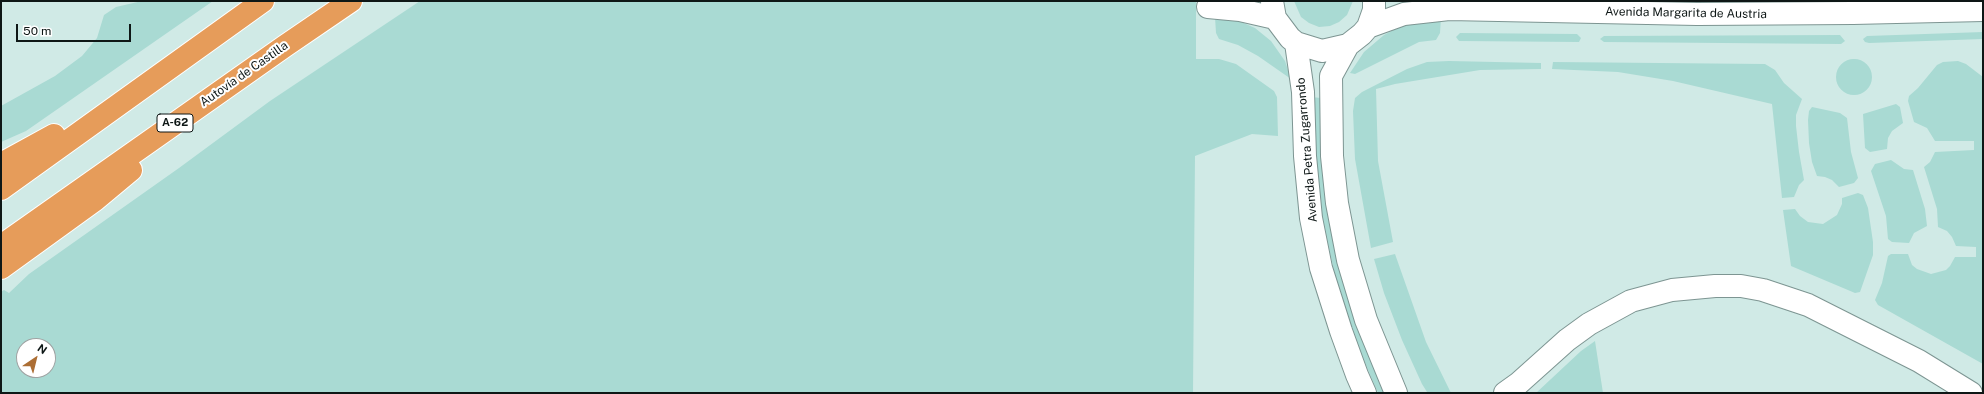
<!DOCTYPE html>
<meta charset="utf-8">
<style>
body{margin:0}
#map{position:relative;width:1984px;height:394px;overflow:hidden;background:#d0eae6;font-family:"Public Sans",sans-serif}
canvas{display:block}
.frame{position:absolute;inset:0;border:2px solid #0e1716;pointer-events:none}
.north{position:absolute;left:16px;top:338px;width:40px;height:40px;box-sizing:border-box;background:#fff;border:1px solid #9fa2a2;border-radius:50%;rotate:35deg;font-size:11px;font-weight:700;line-height:16px;text-align:center;color:#0e1716}
.north::after{content:'';display:block;margin:auto;width:14px;height:18px;background:#ac6e34;clip-path:polygon(50% 0,100% 100%,50% 72%,0 100%)}
.scale{position:absolute;left:16px;top:24px;width:115px;height:18px;box-sizing:border-box;border:2px solid #0e1716;border-top:0;padding-left:5px;font-size:12px;line-height:14px;white-space:nowrap;color:#0e1716;-webkit-text-stroke:3px #fff;paint-order:stroke}
</style>
<div id="map">
<canvas width="1984" height="394"></canvas>
<div class="frame"></div>
<div class="north">N</div>
<div class="scale">50 m</div>
</div>
<script>
const c = document.querySelector('canvas').getContext('2d');
c.lineJoin = 'round';
function fillPath(path, color) {
  c.fillStyle = color;
  c.fill(path, 'evenodd');
}
function poly(rows) {
  const path = new Path2D();
  for (const r of rows) {
    if (r.length === 3) {
      path.moveTo(r[0] + r[2], r[1]);
      path.arc(r[0], r[1], r[2], 0, 2 * Math.PI);
      continue;
    }
    path.moveTo(r[0], r[1]);
    for (let i = 2; i < r.length; i += 2) path.lineTo(r[i], r[i + 1]);
  }
  return path;
}
function stroke(path, color, width, dash) {
  c.strokeStyle = color;
  c.lineWidth = width;
  c.lineCap = dash ? 'butt' : 'round';
  c.setLineDash(dash || []);
  c.stroke(path);
}
function drawText(font, color, halo, rows, align = 'center') {
  c.font = font + ' "Public Sans",sans-serif';
  c.lineWidth = 4;
  c.setLineDash([]);
  c.textBaseline = 'middle';
  c.strokeStyle = halo;
  c.fillStyle = color;
  for (const [text, x, y, turn = 0] of rows) {
    c.save();
    c.translate(x, y);
    c.rotate((+turn || 0) * Math.PI / 180);
    c.textAlign = isNaN(turn) ? turn : align;
    if (halo) c.strokeText(text, 0, 0);
    c.fillText(text, 0, 0);
    c.restore();
  }
}
fillPath(poly([
 [142,1,213,1,26,131,1,142,1,106,55,76,82,56,97,38,104,15,116,7],
 [420,1,1196,1,1196,59,1219,59,1236,64,1274,91,1277,97,1278,136,1252,134,1195,156,1193,393,1,393,1,292,4,290,9,293,29,274,179,168,270,101],
 [24,346,48,346,48,370,24,370],
 [1294,1,1353,1,1347,15,1339,22,1330,26,1319,27,1309,23,1301,17],
 [1215,17,1239,21,1255,28,1271,41,1285,61,1291,79,1258,56,1238,45,1219,39,1216,33],
 [1441,17,1440,33,1436,40,1419,42,1355,74,1350,73,1364,52,1384,35,1401,26],
 [1983,32,1983,39,1869,43,1865,42,1863,39,1867,36],
 [1460,33,1577,34,1581,38,1579,42,1459,41,1456,37],
 [1840,35,1845,41,1841,44,1604,42,1600,39,1604,36],
 [1854,77,18],
 [1449,61,1541,63,1541,69,1480,70,1395,84,1376,89,1378,161,1393,242,1371,248,1355,159,1353,111,1355,98,1362,92,1407,69,1427,62],
 [1958,61,1966,64,1983,77,1983,364,1878,305,1875,300,1882,283,1888,256,1891,254,1908,254,1912,265,1917,269,1931,274,1946,270,1950,266,1955,257,1976,257,1976,247,1956,246,1952,237,1947,231,1938,227,1937,209,1924,167,1930,162,1935,152,1974,150,1974,141,1935,141,1927,128,1914,122,1908,101,1909,96,1918,88,1937,65,1943,62],
 [1553,62,1765,64,1775,70,1784,83,1802,99,1796,115,1796,126,1799,152,1804,180,1799,185,1794,197,1782,198,1772,104,1673,81,1618,72,1552,69],
 [1311,97,1321,98,1320,120,1323,160,1389,393,1378,393,1349,326,1337,284,1318,200],
 [1896,104,1900,107,1903,123,1892,131,1888,138,1887,149,1870,152,1865,148,1863,114],
 [1812,107,1840,113,1847,118,1851,152,1858,178,1854,183,1839,187,1832,180,1825,177,1817,176,1812,162,1809,143,1808,120,1809,111],
 [1891,160,1904,169,1913,170,1925,209,1927,226,1914,233,1909,243,1892,242,1888,239,1886,216,1871,171,1875,164],
 [1858,193,1863,195,1868,208,1873,242,1873,255,1860,292,1855,293,1791,266,1783,210,1795,209,1800,216,1808,222,1823,224,1837,215,1842,204,1842,198],
 [1395,254,1426,342,1451,393,1427,392,1422,384,1402,340,1384,293,1374,259],
 [1595,341,1603,393,1536,393,1581,351]
]), '#a9dad3');
const minor = poly([
 [1272,1,1275,18,1290,38,1296,43,1322,51,1348,45,1362,34,1368,27,1374,10,1374,1],
 [1208,7,1240,10,1275,18],
 [1368,27,1404,14,1449,9,1697,14,1853,13,1983,10],
 [1296,43,1303,92,1305,156,1311,218,1321,268,1341,331,1357,375,1365,393],
 [1348,45,1331,76,1332,156,1337,203,1348,260,1366,320,1396,393],
 [1505,393,1519,383,1567,340,1589,324,1631,301,1672,290,1715,286,1741,286,1763,290,1808,305,1919,361,1971,393]
]);
const highway = poly([
 [1,164,54,135],
 [1,189,263,1],
 [1,246,285,46,351,1],
 [1,268,95,200,131,170]
]);
stroke(minor, '#7d9592', 24);
stroke(highway, '#fff', 24);
stroke(minor, '#fff', 22);
stroke(highway, '#e69c5a', 22);
for (const [x, y, w] of [
 [175,123,36]
]) {
  const box = new Path2D();
  box.roundRect(x - w / 2, y - 9, w, 18, 3);
  c.fillStyle = '#fff';
  c.fill(box);
  stroke(box, '#0e1716', 1);
}
drawText('bold 11px', '#0e1716', null, [
 ["A-62",175,123]
]);
drawText('12px', '#0e1716', '#fff', [
 ["Avenida Margarita de Austria",1686,13,1],
 ["Autovía de Castilla",244,74,-35],
 ["Avenida Petra Zugarrondo",1307,150,-95]
]);
</script>
